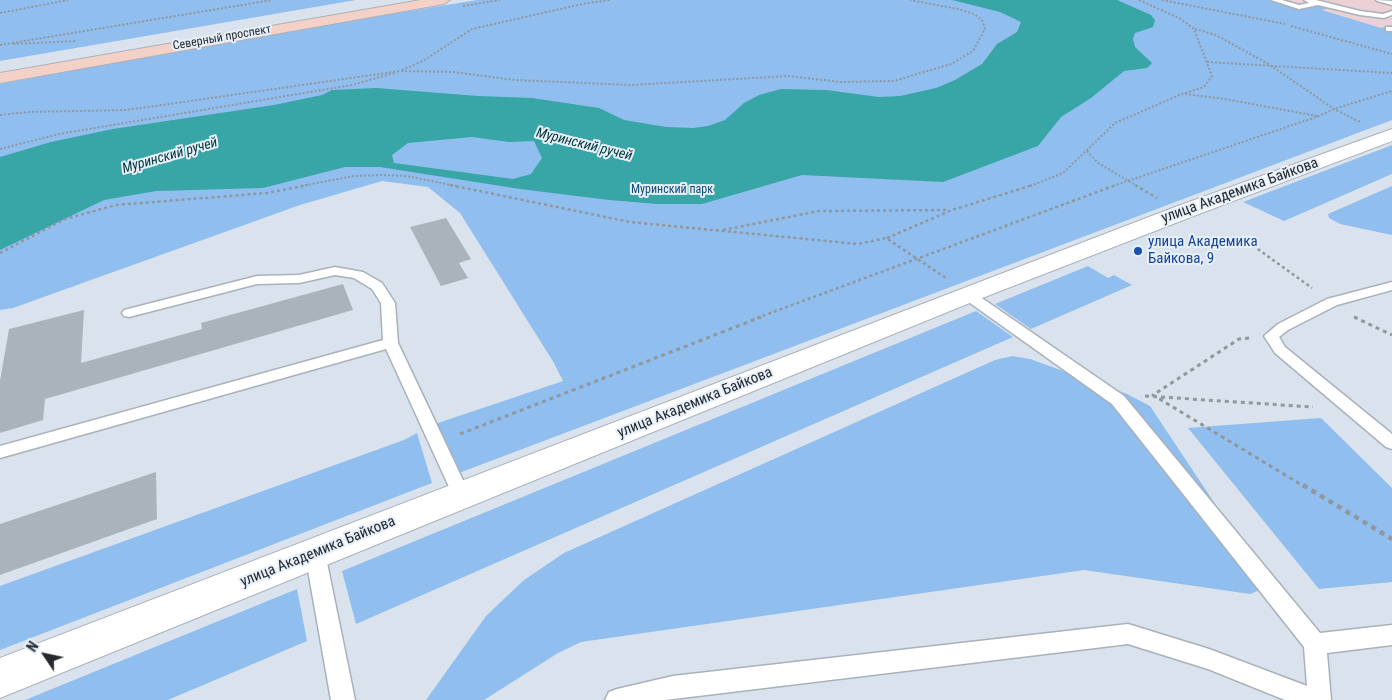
<!DOCTYPE html>
<meta charset="utf-8">
<style>
body{margin:0}
#map{position:relative;width:1392px;height:700px;overflow:hidden;background:#dae3ed;font-family:"Roboto Condensed",sans-serif}
canvas{display:block}
.north{position:absolute;left:20px;top:630px;width:50px;height:50px;-webkit-text-stroke:4px #e7f0fa;paint-order:stroke;rotate:304deg;font-size:14px;font-weight:700;line-height:20px;text-align:center;color:#25282c}
.north::after{content:'';display:block;margin:auto;width:18px;height:22px;background:#25282c;clip-path:polygon(50% 0,100% 100%,50% 72%,0 100%)}
</style>
<div id="map">
<canvas width="1392" height="700"></canvas>
<div class="north">N</div>
</div>
<script>
const c = document.querySelector('canvas').getContext('2d');
c.lineJoin = 'round';
function fillPath(path, color) {
  c.fillStyle = color;
  c.fill(path, 'evenodd');
}
function poly(rows) {
  const path = new Path2D();
  for (const r of rows) {
    path.moveTo(r[0], r[1]);
    for (let i = 2; i < r.length; i += 2) path.lineTo(r[i], r[i + 1]);
  }
  return path;
}
function stroke(path, color, width, dash) {
  c.strokeStyle = color;
  c.lineWidth = width;
  c.lineCap = dash ? 'butt' : 'round';
  c.setLineDash(dash || []);
  c.stroke(path);
}
function drawText(font, color, halo, rows, align = 'center') {
  c.font = font + ' "Roboto Condensed",sans-serif';
  c.lineWidth = 4;
  c.setLineDash([]);
  c.textBaseline = 'middle';
  c.strokeStyle = halo;
  c.fillStyle = color;
  for (const [text, x, y, turn = 0] of rows) {
    c.save();
    c.translate(x, y);
    c.rotate((+turn || 0) * Math.PI / 180);
    c.textAlign = isNaN(turn) ? turn : align;
    if (halo) c.strokeText(text, 0, 0);
    c.fillText(text, 0, 0);
    c.restore();
  }
}
fillPath(poly([
 [1195,0,1392,0,1392,44]
]), '#ebd0d5');
fillPath(poly([
 [0,0,356,0,0,61],
 [477,0,1269,0,1303,9,1321,6,1329,8,1322,10,1381,28,1392,25,1392,120,459,473,435,424,563,381,554,363,460,213,428,187,382,181,300,205,13,308,0,310,0,84,287,31],
 [1392,145,1392,174,1284,221,1243,202],
 [1392,186,1392,235,1340,224,1329,218,1328,214],
 [1088,266,1108,278,1114,275,1132,285,1031,329,995,304],
 [976,311,1013,337,356,624,342,571],
 [1012,356,1030,359,1127,394,1150,406,1257,567,1265,588,1250,594,1084,570,581,642,558,653,484,700,426,700,486,616,524,580,564,553,995,360],
 [1321,418,1392,488,1392,582,1319,589,1188,428],
 [417,433,432,483,0,650,0,586,404,440],
 [297,589,307,641,168,700,25,700]
]), '#90beee');
fillPath(poly([
 [952,0,1117,0,1151,15,1155,20,1153,27,1135,33,1133,39,1135,47,1152,63,1147,68,1124,71,1091,98,1061,117,1038,146,943,182,802,175,702,204,658,204,609,200,520,189,380,167,345,167,263,188,156,191,104,200,0,250,0,157,51,142,113,129,274,105,322,95,332,90,376,88,478,96,532,98,599,108,624,120,666,127,693,128,708,126,725,120,744,103,759,95,781,89,826,90,879,97,900,96,936,88,955,80,982,64,997,44,1017,32,1021,22,1000,12],
 [472,137,509,142,534,141,542,158,531,174,513,179,394,163,392,155,408,143]
]), '#38a5a6');
fillPath(poly([
 [446,218,471,259,459,263,468,278,441,286,410,227],
 [343,284,353,310,45,399,43,420,0,433,0,381,9,329,84,310,81,363,202,329,201,323],
 [156,472,157,519,0,575,0,524]
]), '#aab2bc');
const service = poly([
 [1271,0,1282,0,1299,5,1309,3,1304,0,1316,0,1360,11,1383,14,1392,11,1392,15,1384,18,1360,15,1318,5,1299,9,1271,0],
 [1376,0,1392,1,1392,5,1377,1,1376,0],
 [1386,27,1392,27,1392,31,1386,31,1386,27],
 [335,267,363,272,382,283,395,303,398,343,470,495,467,500,461,502,455,500,386,349,0,458,0,446,383,340,381,303,372,289,354,278,335,275,299,283,257,284,129,317,124,316,122,313,124,310,257,276,299,275,335,267],
 [1392,282,1392,290,1337,305,1288,330,1279,337,1285,347,1392,434,1392,449,1386,447,1275,353,1264,336,1278,324,1327,299,1392,282],
 [968,291,973,292,1124,396,1320,633,1392,625,1392,645,1327,653,1331,700,1285,700,1208,669,1128,644,665,700,605,700,609,692,617,689,673,676,1128,624,1209,649,1307,686,1304,647,1112,404,963,298,961,295,963,292,968,291],
 [315,545,322,547,325,553,355,700,331,700,305,553,308,547,315,545]
]);
const tertiary = poly([
 [1392,129,1392,141,1191,217,977,300,0,698,0,658,1175,207,1392,129]
]);
const secondary = poly([
 [421,0,450,0,444,4,0,83,0,73,421,0]
]);
stroke(service, '#a9b1ba', 3);
stroke(tertiary, '#a9b1ba', 2);
stroke(secondary, '#a9b1ba', 2);
stroke(poly([
 [1162,0,1285,24],
 [463,6,500,0],
 [0,13,68,0],
 [1291,26,1392,54],
 [1195,29,1216,35,1270,65,1334,109,1360,122],
 [13,44,77,41],
 [0,45,272,0],
 [1207,62,1392,73],
 [402,70,423,61,472,29,582,4,610,0],
 [1185,94,1225,99,1317,116],
 [0,115,28,112,127,110,400,71,454,72,515,80,631,85,789,76,840,82,894,81,951,64,973,51,985,29,982,20,974,14,958,9,910,0],
 [0,149,59,134,352,85,394,73],
 [1087,151,1098,163,1137,186],
 [301,186,354,176,382,175,406,176,456,186],
 [1030,186,1063,173,1115,123,1182,94,1204,87,1212,76,1194,29,1181,19,1139,0],
 [1113,186,1319,116,1334,109,1392,91]
]), '#90979e', 2, [2, 2]);
stroke(poly([
 [450,185,630,222,858,244,886,238,946,278],
 [1135,185,1157,198],
 [723,230,819,211,949,210],
 [887,238,952,210,1033,185],
 [1248,242,1312,288],
 [0,253,65,219,116,205,267,193,308,185],
 [1354,317,1357,318],
 [757,318,1116,185]
]), '#90979e', 2.5, [3, 3]);
stroke(poly([
 [1354,317,1392,335],
 [1249,338,1239,339,1153,395,1305,487],
 [1145,396,1313,407],
 [460,434,761,317]
]), '#90979e', 3, [4, 4]);
stroke(poly([
 [1303,485,1392,539]
]), '#90979e', 4.5, [5, 5]);
fillPath(service, '#fff');
fillPath(tertiary, '#fff');
fillPath(secondary, '#f4d1c7');
for (const [x, y, r, color] of [
 [1138,251,5,"#1a4fb4"]
]) {
  const dot = new Path2D();
  dot.arc(x, y, r, 0, 2 * Math.PI);
  c.fillStyle = color;
  c.fill(dot);
  stroke(dot, '#e7f0fa', 2);
}
drawText('12px', '#25282c', '#e7f0fa', [
 ["Северный проспект",222,38,-10]
]);
drawText('12px', '#10487a', '#e7f0fa', [
 ["Муринский парк",672,190]
]);
drawText('italic 14px', '#013636', '#e7f0fa', [
 ["Муринский ручей",584,145,14],
 ["Муринский ручей",170,156,-16]
]);
drawText('15px', '#25282c', '#e7f0fa', [
 ["улица Академика Байкова",1240,191,-20],
 ["улица Академика Байкова",695,403,-22],
 ["улица Академика Байкова",318,552,-22]
]);
drawText('15px', '#164399', '#e7f0fa', [
 ["улица Академика",1148,242],
 ["Байкова, 9",1148,259]
], 'left');
</script>
